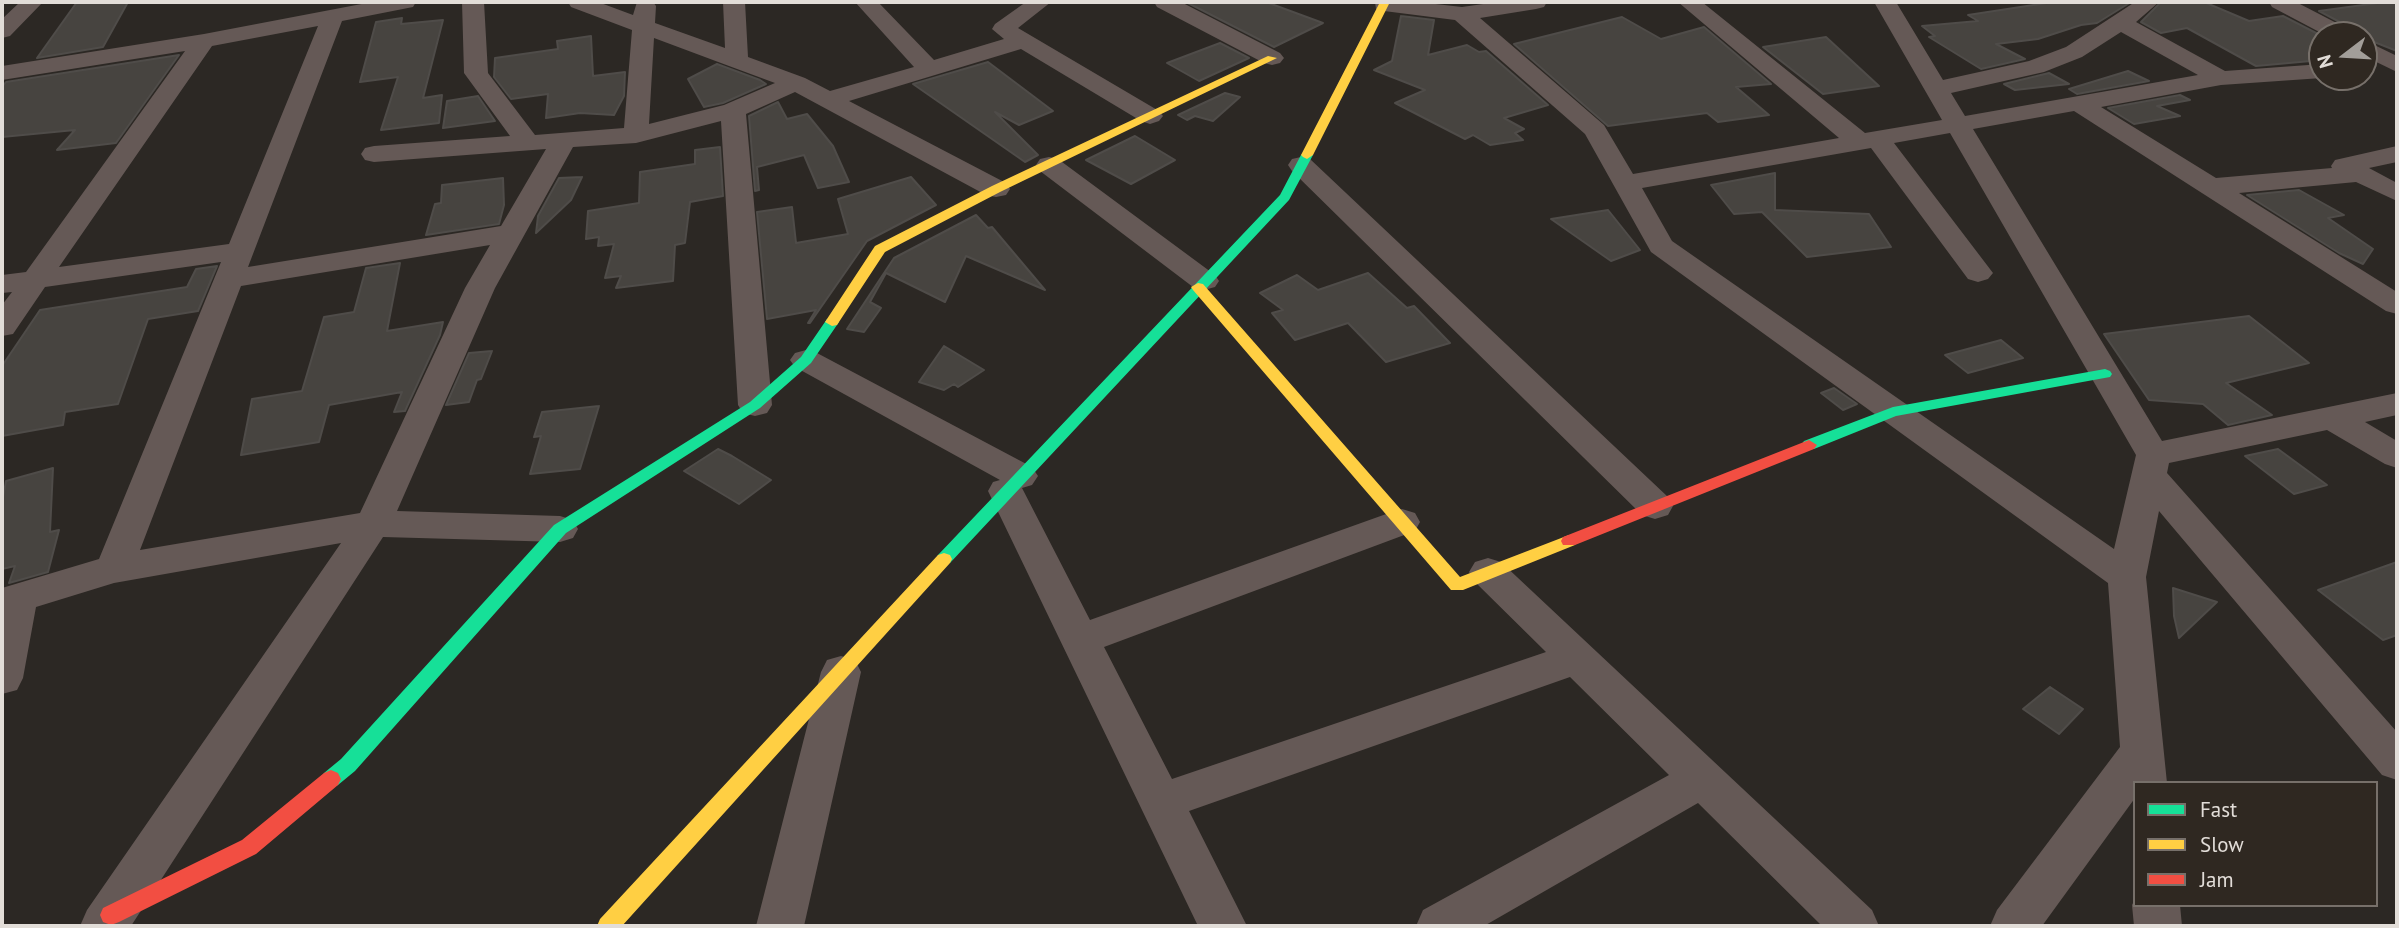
<!DOCTYPE html>
<style>
body{margin:0}
#map{position:relative;width:2399px;height:928px;overflow:hidden;background:#2c2824;font-family:"PT Sans",sans-serif}
canvas{display:block}
.frame{position:absolute;inset:0;border:4px solid #e2ddd8;pointer-events:none}
.legend{position:absolute;left:2133px;top:781px;width:245px;height:126px;box-sizing:border-box;background:#2f2821;border:2px solid #77706a;margin:0;padding:9px 12px;list-style:none;font-size:21px;color:#e2ddd8}
.legend li{display:flex;align-items:center;gap:14px;height:35px}
.legend b{width:35px;border:2px solid #77706a}
.north{position:absolute;left:2308px;top:21px;width:70px;height:70px;box-sizing:border-box;background:#2f2821;border:2px solid #77706a;border-radius:50%;rotate:253deg;font-size:19px;font-weight:700;line-height:28px;text-align:center;color:#e2ddd8}
.north::after{content:'';display:block;margin:auto;width:24px;height:32px;background:#a29e99;clip-path:polygon(50% 0,100% 100%,50% 72%,0 100%)}
</style>
<div id="map">
<canvas width="2399" height="928"></canvas>
<div class="frame"></div>
<ul class="legend">
<li><b style="height:9px;background:#16e098"></b>Fast</li>
<li><b style="height:9px;background:#ffcf43"></b>Slow</li>
<li><b style="height:9px;background:#f24e42"></b>Jam</li>
</ul>
<div class="north">N</div>
</div>
<script>
const c = document.querySelector('canvas').getContext('2d');
c.lineJoin = 'round';
function fillPath(path, color) {
  c.fillStyle = color;
  c.fill(path, 'evenodd');
}
function poly(rows) {
  const path = new Path2D();
  for (const r of rows) {
    path.moveTo(r[0], r[1]);
    for (let i = 2; i < r.length; i += 2) path.lineTo(r[i], r[i + 1]);
  }
  return path;
}
function stroke(path, color, width, dash) {
  c.strokeStyle = color;
  c.lineWidth = width;
  c.lineCap = dash ? 'butt' : 'round';
  c.setLineDash(dash || []);
  c.stroke(path);
}
const building = poly([
 [77,2,128,2,103,47,37,58,77,2],
 [1186,2,1266,2,1323,23,1274,47,1186,2],
 [2053,2,2131,2,2097,23,2081,25,2038,39,1996,44,2025,59,1981,69,1929,37,1935,36,1922,26,1978,21,1968,15,2053,2],
 [2161,2,2204,2,2249,21,2283,16,2322,36,2322,60,2256,66,2187,28,2161,33,2141,22,2161,2],
 [2385,2,2397,2,2397,51,2364,38,2364,35,2356,35,2351,28,2319,11,2385,2],
 [1401,16,1434,20,1428,55,1467,45,1479,52,1486,51,1548,105,1504,118,1524,129,1515,133,1523,140,1490,145,1473,135,1465,139,1395,103,1425,90,1374,70,1392,61,1401,16],
 [1622,17,1661,39,1704,27,1771,84,1736,87,1769,115,1718,122,1707,113,1608,126,1514,44,1622,17],
 [402,18,401,24,443,20,423,98,442,95,439,123,381,130,398,77,360,82,376,22,402,18],
 [591,36,593,76,625,72,624,96,614,115,580,113,546,118,548,94,511,99,494,77,495,58,558,49,557,41,591,36],
 [1826,37,1879,86,1823,94,1763,47,1826,37],
 [1220,43,1249,58,1199,81,1167,63,1220,43],
 [179,55,116,143,57,150,75,130,2,137,2,87,6,82,179,55],
 [988,62,1053,111,1019,125,995,112,1038,155,1025,162,913,84,988,62],
 [717,64,760,80,766,84,723,103,704,107,688,79,717,64],
 [2128,71,2149,81,2077,94,2069,89,2128,71],
 [2049,73,2069,84,2015,90,2004,84,2049,73],
 [1225,93,1240,97,1213,121,1195,116,1187,120,1178,115,1225,93],
 [2180,95,2190,100,2157,106,2180,116,2134,124,2108,108,2180,95],
 [478,96,495,121,443,128,447,101,478,96],
 [778,102,787,119,807,114,833,146,849,182,818,188,804,155,757,167,759,190,755,191,749,116,778,102],
 [1135,136,1175,160,1131,184,1086,160,1135,136],
 [720,147,723,196,690,202,685,243,675,245,673,281,616,288,621,276,605,278,614,244,598,246,599,237,586,239,588,211,639,203,640,172,695,164,695,150,720,147],
 [1775,173,1775,210,1869,214,1891,247,1807,257,1762,212,1734,214,1711,185,1775,173],
 [582,177,571,200,536,233,538,216,559,178,582,177],
 [911,177,936,205,867,241,810,323,808,323,816,310,767,319,757,212,792,207,796,243,848,234,838,199,911,177],
 [503,178,504,205,499,224,426,235,435,204,441,203,442,185,503,178],
 [2299,190,2344,215,2328,218,2373,249,2363,264,2339,253,2247,195,2299,190],
 [1608,210,1640,250,1611,261,1551,219,1608,210],
 [976,215,988,228,992,227,1045,290,966,256,945,302,886,273,870,302,881,308,864,332,847,329,894,258,976,215],
 [400,263,387,331,443,322,440,335,405,411,394,412,402,392,329,405,319,442,241,455,252,399,302,391,324,317,354,312,366,268,400,263],
 [217,266,198,311,148,319,118,404,65,412,63,425,2,436,2,366,40,310,187,287,196,269,217,266],
 [1368,273,1407,308,1414,306,1450,343,1386,362,1348,323,1295,340,1272,313,1283,310,1260,293,1297,275,1318,290,1368,273],
 [2249,316,2309,363,2226,383,2272,415,2228,425,2203,404,2149,400,2104,334,2249,316],
 [2001,340,2023,358,1968,373,1945,355,2001,340],
 [944,346,984,370,958,387,954,384,944,390,919,382,944,346],
 [492,351,481,379,477,380,469,402,446,405,469,353,492,351],
 [1834,388,1857,404,1843,410,1821,393,1834,388],
 [599,406,580,469,530,474,541,436,534,437,542,412,599,406],
 [718,449,732,456,771,480,739,504,684,471,718,449],
 [2278,449,2327,485,2294,494,2245,456,2278,449],
 [53,468,50,532,59,530,48,572,9,583,15,566,2,569,2,503,6,481,53,468],
 [2397,562,2397,635,2383,640,2318,590,2397,562],
 [2173,588,2217,602,2179,638,2174,616,2173,588],
 [2050,687,2083,709,2059,734,2023,709,2050,687]
]);
fillPath(building, '#474440');
stroke(building, '#4f4c49', 2);
fillPath(poly([
 [20,2,43,2,10,36,2,38,2,19,20,2],
 [372,2,416,2,413,7,342,21,248,267,501,226,546,149,374,162,365,160,361,154,365,148,374,146,510,136,464,73,462,2,484,2,488,73,535,135,624,128,632,30,571,7,568,2,598,2,633,15,637,2,653,2,656,6,655,23,725,48,723,2,745,2,748,57,805,78,830,91,914,67,855,2,878,2,934,60,1004,39,992,29,995,24,1026,2,1051,2,1018,28,1159,111,1163,116,1159,121,1150,124,1141,121,1021,49,849,101,1006,183,1010,189,1006,195,996,197,986,195,795,92,746,114,772,405,767,413,755,416,743,413,738,405,721,121,636,143,573,147,495,288,397,511,560,516,573,520,578,529,573,538,560,542,383,537,131,926,80,926,87,910,341,543,114,583,36,607,23,678,17,690,2,694,2,588,99,559,221,262,45,287,13,334,2,336,2,305,12,292,2,293,2,275,26,272,185,51,2,80,2,66,204,34,372,2],
 [318,26,229,244,59,267,212,46,318,26],
 [654,38,729,66,775,83,724,105,649,124,654,38],
 [490,245,465,288,360,513,140,550,241,286,490,245],
 [1154,2,1181,2,1280,53,1284,58,1280,63,1272,65,1264,63,1157,7,1154,2],
 [1375,2,1418,2,1462,7,1497,2,1547,2,1544,7,1536,9,1480,18,1604,125,1633,174,1839,138,1678,2,1702,2,1865,133,1942,120,1874,2,1896,2,1943,80,2029,61,2066,47,2135,2,2159,2,2136,22,2225,71,2322,64,2322,77,2326,77,2322,78,2221,85,2101,107,2216,178,2332,168,2331,166,2335,160,2397,146,2397,162,2369,168,2397,183,2397,201,2356,182,2239,193,2397,292,2397,314,2386,311,2074,111,1973,129,2162,441,2397,393,2397,415,2365,422,2397,441,2397,468,2385,464,2327,430,2169,463,2167,473,2397,732,2397,780,2382,775,2159,511,2146,577,2167,783,2135,783,2135,798,2042,926,1990,926,1997,910,2120,747,2108,583,1651,252,1585,134,1455,20,1384,11,1376,9,1375,2],
 [2121,32,2198,75,1965,116,1951,93,2044,72,2082,57,2121,32],
 [1950,133,2136,455,2114,549,1672,241,1642,188,1871,148,1968,279,1978,282,1988,279,1993,273,1894,143,1950,133],
 [2269,2,2296,2,2350,30,2353,35,2325,35,2272,7,2269,2],
 [2364,40,2397,56,2397,72,2364,56,2364,40],
 [1049,157,1058,159,1215,275,1219,281,1215,287,1204,290,1193,287,1040,171,1036,165,1040,159,1049,157],
 [1301,157,1310,159,1668,497,1673,506,1668,515,1655,519,1642,515,1292,171,1288,165,1292,159,1301,157],
 [806,350,817,353,1032,467,1038,476,1032,485,1022,488,1090,620,1389,513,1402,509,1415,513,1420,522,1415,531,1104,647,1172,779,1546,652,1475,582,1469,572,1475,562,1488,558,1501,562,1872,910,1879,926,1822,926,1698,803,1484,926,1416,926,1423,910,1669,775,1570,677,1189,811,1247,926,1198,926,988,491,993,482,1000,480,795,367,790,360,795,353,806,350],
 [841,656,855,660,861,672,804,926,756,926,821,672,827,660,841,656],
 [2135,899,2135,905,2180,905,2182,926,2134,926,2132,905,2135,899]
]), '#655956');
fillPath(poly([
 [1307,151,1313,155,1289,200,950,563,938,563,936,559,938,555,1280,195,1301,155,1307,151],
 [832,318,839,322,811,363,760,408,566,533,355,771,338,785,331,788,324,785,321,779,324,773,341,759,554,525,750,402,801,357,827,319,832,318],
 [2105,369,2110,371,2112,374,2110,377,1896,416,1814,449,1804,449,1801,445,1804,441,1893,407,2105,369]
]), '#16e098');
fillPath(poly([
 [1380,2,1390,2,1313,155,1307,159,1303,157,1301,155,1380,2],
 [1268,56,1277,58,1000,192,885,252,837,325,832,326,825,322,875,246,992,186,1268,56],
 [1198,283,1203,284,1460,577,1569,535,1575,537,1577,541,1575,545,1463,590,1451,590,1193,290,1191,287,1198,283],
 [944,553,950,555,952,559,950,563,622,926,597,926,600,919,938,555,944,553]
]), '#ffcf43');
fillPath(poly([
 [1809,440,1817,445,1814,449,1575,545,1563,545,1561,541,1563,537,1809,440],
 [331,770,338,773,341,779,338,785,256,854,119,922,111,925,103,922,100,915,103,908,242,840,324,773,331,770]
]), '#f24e42');
</script>
